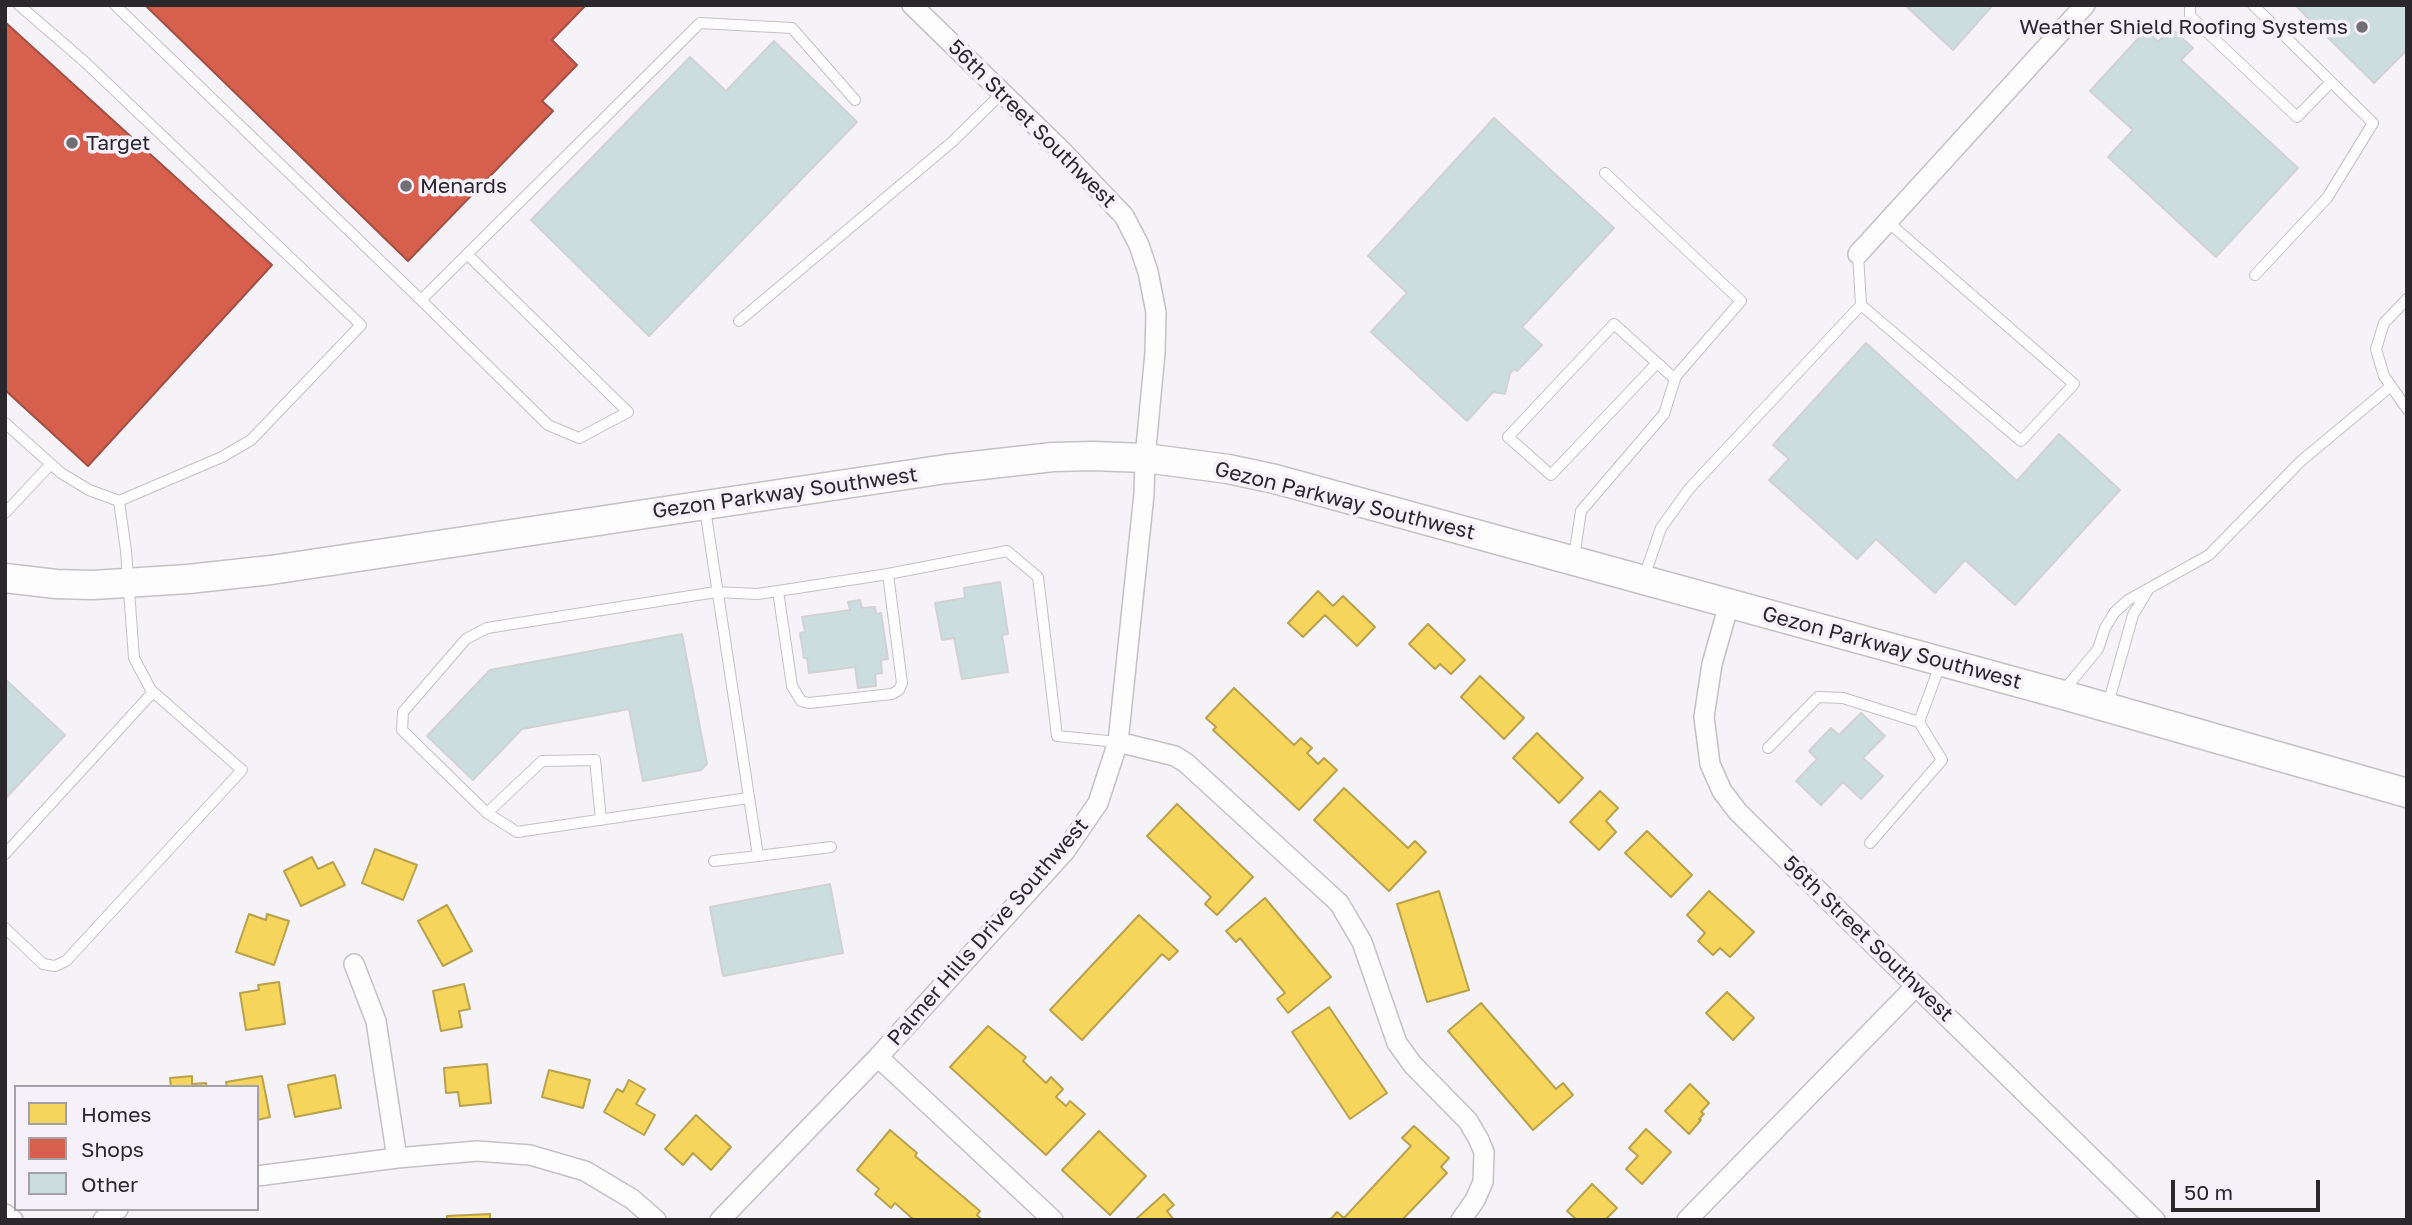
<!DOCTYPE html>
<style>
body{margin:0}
#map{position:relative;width:2412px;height:1225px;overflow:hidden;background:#f5f2f8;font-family:"Golos Text",sans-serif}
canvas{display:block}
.frame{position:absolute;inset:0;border:7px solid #2a282b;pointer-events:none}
.legend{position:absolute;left:14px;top:1085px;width:245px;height:126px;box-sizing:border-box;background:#f6f0fa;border:2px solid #a4a0a7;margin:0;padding:9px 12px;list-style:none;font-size:21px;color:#2a282b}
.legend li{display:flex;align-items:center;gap:14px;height:35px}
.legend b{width:35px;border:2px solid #a4a0a7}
.scale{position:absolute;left:2171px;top:1180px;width:149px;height:32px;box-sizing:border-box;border:4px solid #2a282b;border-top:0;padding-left:9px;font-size:21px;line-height:24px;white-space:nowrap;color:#2a282b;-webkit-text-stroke:5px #f6f0fa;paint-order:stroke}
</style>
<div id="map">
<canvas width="2412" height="1225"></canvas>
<div class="frame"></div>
<ul class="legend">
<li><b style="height:19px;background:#f6d55c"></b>Homes</li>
<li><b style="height:19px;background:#d6604d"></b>Shops</li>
<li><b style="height:19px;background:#cbddde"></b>Other</li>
</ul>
<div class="scale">50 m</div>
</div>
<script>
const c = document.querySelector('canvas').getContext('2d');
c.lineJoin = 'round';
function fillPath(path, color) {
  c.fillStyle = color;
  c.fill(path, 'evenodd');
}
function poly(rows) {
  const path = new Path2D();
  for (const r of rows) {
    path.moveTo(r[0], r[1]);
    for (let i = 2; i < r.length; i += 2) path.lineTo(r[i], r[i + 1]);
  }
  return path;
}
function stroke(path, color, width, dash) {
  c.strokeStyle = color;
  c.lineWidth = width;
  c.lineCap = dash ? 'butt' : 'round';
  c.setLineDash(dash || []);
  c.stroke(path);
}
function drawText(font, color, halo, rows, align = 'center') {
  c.font = font + ' "Golos Text",sans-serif';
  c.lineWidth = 7;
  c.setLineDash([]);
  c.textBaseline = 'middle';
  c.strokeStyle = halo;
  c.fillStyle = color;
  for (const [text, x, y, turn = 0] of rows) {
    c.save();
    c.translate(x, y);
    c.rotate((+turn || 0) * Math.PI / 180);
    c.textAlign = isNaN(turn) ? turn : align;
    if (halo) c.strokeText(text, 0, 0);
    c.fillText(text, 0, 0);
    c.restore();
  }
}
const homes = poly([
 [1318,591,1333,606,1343,596,1375,627,1357,646,1325,615,1303,637,1288,623,1318,591],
 [1428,624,1465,660,1451,674,1440,664,1435,669,1409,644,1428,624],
 [1480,676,1524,718,1504,739,1461,697,1480,676],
 [1234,688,1294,745,1301,738,1312,748,1307,753,1318,764,1324,758,1337,770,1299,810,1213,730,1216,727,1206,718,1234,688],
 [1537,733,1583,778,1559,803,1513,758,1537,733],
 [1344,788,1408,848,1415,841,1426,852,1389,891,1314,820,1344,788],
 [1600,791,1618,808,1606,821,1616,832,1599,850,1570,822,1600,791],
 [1177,804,1253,877,1217,915,1205,904,1211,897,1147,836,1177,804],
 [1647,831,1692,875,1671,897,1625,853,1647,831],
 [375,849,417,865,403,900,362,883,375,849],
 [312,857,318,869,333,862,345,885,301,906,284,871,312,857],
 [1439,891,1469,990,1427,1002,1397,904,1439,891],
 [1709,891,1754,932,1730,957,1720,948,1713,955,1698,941,1705,933,1687,915,1709,891],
 [1265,898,1331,977,1288,1013,1277,999,1285,993,1240,938,1236,942,1226,931,1265,898],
 [447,905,472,951,443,966,418,921,447,905],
 [249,914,266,920,267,914,289,921,274,965,236,952,249,914],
 [1139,915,1178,951,1169,960,1162,954,1082,1040,1050,1010,1139,915],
 [279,982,285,1024,246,1030,240,993,259,990,258,985,279,982],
 [464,984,470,1009,459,1011,462,1027,441,1031,433,991,464,984],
 [1727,992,1754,1018,1733,1040,1706,1013,1727,992],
 [1481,1003,1556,1089,1563,1083,1573,1095,1533,1130,1448,1031,1481,1003],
 [1329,1007,1387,1093,1350,1119,1292,1032,1329,1007],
 [988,1026,1026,1057,1023,1061,1046,1083,1051,1077,1063,1089,1056,1097,1066,1106,1070,1101,1085,1114,1046,1155,950,1067,988,1026],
 [487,1064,491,1103,460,1106,458,1092,446,1093,444,1068,487,1064],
 [549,1070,590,1080,583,1108,542,1097,549,1070],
 [335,1075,341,1108,295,1117,288,1085,335,1075],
 [192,1076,192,1084,206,1083,206,1087,171,1087,170,1078,192,1076],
 [262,1076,270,1117,257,1120,257,1087,227,1087,226,1082,262,1076],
 [629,1080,645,1089,636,1104,655,1115,644,1135,604,1112,617,1089,623,1092,629,1080],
 [1690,1084,1709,1103,1701,1112,1704,1114,1699,1119,1701,1120,1689,1134,1665,1111,1690,1084],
 [696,1115,731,1147,711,1170,693,1153,683,1165,665,1149,696,1115],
 [1414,1126,1449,1158,1441,1167,1447,1173,1402,1220,1330,1220,1337,1212,1344,1218,1411,1146,1402,1138,1414,1126],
 [1646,1129,1671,1152,1642,1184,1626,1169,1638,1156,1629,1148,1646,1129],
 [890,1130,917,1153,915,1156,980,1211,977,1215,982,1220,914,1220,895,1203,891,1208,875,1194,879,1189,857,1170,890,1130],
 [1099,1131,1146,1176,1110,1215,1062,1170,1099,1131],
 [1592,1184,1617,1208,1605,1220,1577,1220,1567,1211,1592,1184],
 [1164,1194,1174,1205,1167,1211,1174,1220,1135,1220,1164,1194],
 [490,1214,490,1220,447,1220,447,1216,490,1214]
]);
fillPath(homes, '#f6d55c');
stroke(homes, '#b9a14d', 2);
const shops = poly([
 [145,5,586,5,552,40,577,65,542,101,553,111,408,261,145,5],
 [5,22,272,265,88,466,5,390,5,22]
]);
fillPath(shops, '#d6604d');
stroke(shops, '#a24f43', 2);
const building = poly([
 [1905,5,1993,5,1953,50,1905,5],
 [2295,5,2407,5,2407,50,2374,83,2295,5],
 [2171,28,2193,48,2181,60,2298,168,2216,257,2108,157,2133,130,2090,91,2146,30,2158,42,2171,28],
 [774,41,857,122,649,336,531,220,690,57,726,91,774,41],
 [1494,118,1614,228,1522,327,1542,345,1517,371,1514,369,1510,373,1505,394,1493,392,1467,421,1371,332,1407,293,1368,256,1494,118],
 [1866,343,2017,481,2059,434,2120,490,2015,605,1965,560,1935,593,1876,539,1857,559,1769,480,1789,459,1773,445,1866,343],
 [1000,582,1008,634,1002,635,1008,672,962,679,954,638,942,640,935,603,965,598,964,588,1000,582],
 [860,600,862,608,875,607,876,614,881,613,888,659,881,660,882,673,875,674,876,686,858,688,855,667,809,673,807,658,804,658,800,633,805,632,802,617,850,610,848,602,860,600],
 [682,634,707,764,701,770,643,781,629,709,522,729,473,780,427,736,490,670,682,634],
 [5,679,65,735,5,799,5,679],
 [1861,713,1885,736,1863,758,1883,776,1861,799,1843,782,1821,805,1796,781,1817,759,1809,751,1831,728,1839,735,1861,713],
 [830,884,843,953,723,976,710,907,830,884]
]);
fillPath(building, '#cbddde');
stroke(building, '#d0d2d4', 2);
const service = poly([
 [115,5,421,300,700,23,792,28,855,100],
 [2190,5,2190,16,2297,117,2331,82],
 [2253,5,2373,123,2327,198,2255,275],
 [1858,254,1861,305],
 [2407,299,2384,323,2376,349,2384,376,2407,409],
 [421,300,548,425,579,438,628,412,467,254],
 [739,321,952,142,1002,93],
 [1657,363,1551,475,1508,437,1614,324,1675,379],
 [5,423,61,473,89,490,119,501,222,457,251,440,361,325,85,62,19,5],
 [705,509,758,856,714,861],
 [5,513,50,465],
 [1574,557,1581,511,1664,414,1676,376,1741,301,1605,173],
 [888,574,1007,551,1038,577,1057,736,1118,742],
 [1644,577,1661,528,1689,489,1861,305,2021,441,2074,384,1888,222],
 [2064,690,2098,649,2105,628,2114,613,2128,600,2209,555,2301,461,2391,386],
 [2108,704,2133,615,2148,590],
 [1768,748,1818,697,1843,698,1919,722],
 [748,798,517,832,487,813,402,730,403,712,466,639,487,628,716,592,757,594,778,591,888,574,902,683,899,690,892,694,809,703,801,701,792,686,778,591],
 [487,813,542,761,595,760,601,820],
 [1870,843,1942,760,1919,722,1940,665],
 [5,854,153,692],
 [758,856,831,847],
 [5,928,43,964,55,966,66,961,242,770,151,690,134,658,126,551,119,501]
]);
const minor = poly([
 [1858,254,2085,5],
 [1729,604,1712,664,1704,717,1710,764,1722,791,1738,812,2155,1220],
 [1118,742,1175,756,1186,763,1339,903,1362,942,1397,1043,1413,1065,1468,1121,1479,1140,1484,1152,1483,1182,1475,1200,1461,1220],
 [354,964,376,1021,397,1158],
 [878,1057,1053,1220],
 [257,1176,397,1158,477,1151,530,1155,585,1171,632,1199,656,1220],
 [5,1214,13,1220],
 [103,1220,118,1209],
 [720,1220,878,1057,1065,851,1098,803,1118,742,1144,494,1145,458,1155,353,1156,312,1148,272,1139,245,1124,216,1062,151,912,5],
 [1687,1220,1916,986]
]);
const secondary = poly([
 [5,578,56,584,93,585,188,579,271,570,946,469,1053,457,1093,456,1145,458,1228,469,1275,479,2060,694,2407,793]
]);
stroke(service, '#c4c1c5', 12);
stroke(minor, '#c4c1c5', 22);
stroke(secondary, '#c4c1c5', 31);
stroke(service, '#fefdfe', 10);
stroke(minor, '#fefdfe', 19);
stroke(secondary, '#fefdfe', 28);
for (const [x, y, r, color] of [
 [2362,27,7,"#716f73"],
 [72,143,7,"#716f73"],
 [406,186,7,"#716f73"]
]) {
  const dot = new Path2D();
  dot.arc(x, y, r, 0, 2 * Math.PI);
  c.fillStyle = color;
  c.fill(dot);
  stroke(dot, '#f6f0fa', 2.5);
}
drawText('21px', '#2a282b', '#f6f0fa', [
 ["Weather Shield Roofing Systems",2348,27,"right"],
 ["Target",86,143],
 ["Menards",420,186]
], 'left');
drawText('21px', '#2a282b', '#f6f0fa', [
 ["56th Street Southwest",1032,124,45],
 ["Gezon Parkway Southwest",785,493,-8],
 ["Gezon Parkway Southwest",1345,501,14],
 ["Gezon Parkway Southwest",1892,648,15],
 ["Palmer Hills Drive Southwest",988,932,-49],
 ["56th Street Southwest",1868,939,44]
]);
</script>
